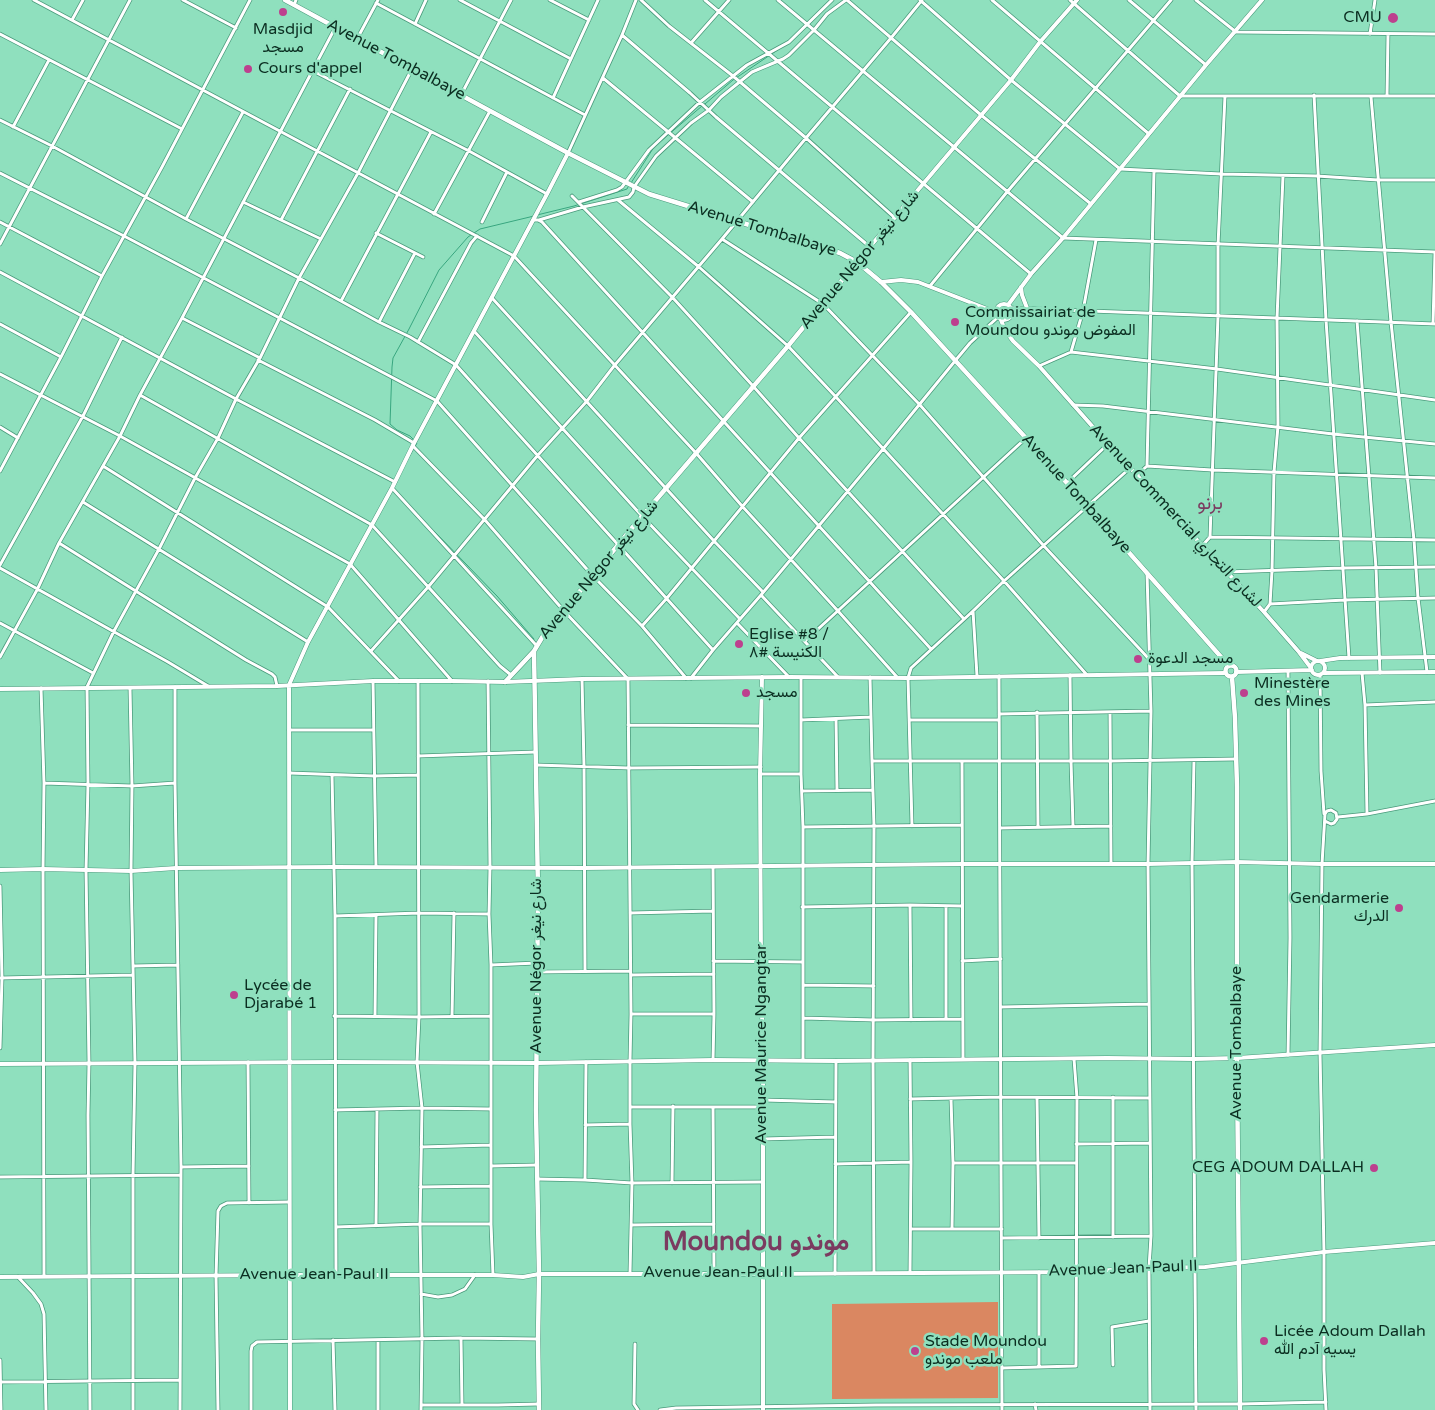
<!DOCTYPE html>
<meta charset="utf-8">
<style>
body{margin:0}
canvas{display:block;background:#8fe0be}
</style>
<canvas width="1435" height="1410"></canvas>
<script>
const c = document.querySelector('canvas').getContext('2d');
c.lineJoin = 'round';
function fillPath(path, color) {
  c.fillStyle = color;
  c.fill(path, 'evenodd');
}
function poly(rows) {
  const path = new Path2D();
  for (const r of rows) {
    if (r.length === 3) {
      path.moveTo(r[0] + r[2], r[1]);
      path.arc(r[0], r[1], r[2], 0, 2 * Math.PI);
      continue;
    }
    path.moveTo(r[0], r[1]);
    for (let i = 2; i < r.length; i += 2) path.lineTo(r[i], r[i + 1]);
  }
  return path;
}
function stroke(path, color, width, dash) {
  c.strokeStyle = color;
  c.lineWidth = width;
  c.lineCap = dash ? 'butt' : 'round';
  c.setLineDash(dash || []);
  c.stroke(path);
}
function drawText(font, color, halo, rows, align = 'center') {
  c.font = font + ' "Varela Round",Vazirmatn,sans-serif';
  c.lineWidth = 5;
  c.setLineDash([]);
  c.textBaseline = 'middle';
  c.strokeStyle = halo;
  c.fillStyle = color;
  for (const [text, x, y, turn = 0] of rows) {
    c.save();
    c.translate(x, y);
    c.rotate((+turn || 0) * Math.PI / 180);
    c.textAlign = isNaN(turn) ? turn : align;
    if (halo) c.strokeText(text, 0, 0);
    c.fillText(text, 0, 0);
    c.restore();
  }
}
fillPath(poly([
 [998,1302,998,1398,832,1399,832,1304]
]), '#da8761');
stroke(poly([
 [790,43,803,30],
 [705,104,733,80,782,47],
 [661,141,702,106],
 [631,183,654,147],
 [537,215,574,206,627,189,628,187],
 [408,459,417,443,410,436,397,430,390,424,392,367,393,358,409,329,439,270,468,237,480,229,534,216],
 [434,531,497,596,534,639]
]), '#38a67f', 1);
const minor = poly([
 [34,0,514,256,696,453,742,506,838,611,897,677],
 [183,0,236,28],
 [460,0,571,59],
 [550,0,589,20],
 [641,0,669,26,733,76,806,138,895,218],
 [705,0,1031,274],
 [778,0,1063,238,1435,252],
 [847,0,981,115,1091,204],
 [920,0,1011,80,1120,169,1221,174,1317,176,1378,180,1435,180],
 [992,0,1149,134],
 [1070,0,1180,96,1435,96],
 [1129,0,1206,65],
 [1196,0,1236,32,1435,34],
 [376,3,585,115],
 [294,5,296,0],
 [72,20,83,0],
 [415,24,426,0],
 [0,34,182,129],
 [1370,34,1375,0],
 [622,35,690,93,716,117,870,247],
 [357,39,378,0],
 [691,43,729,0],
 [313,71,469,151,547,194],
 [603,78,753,202],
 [461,95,511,0],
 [1314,95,1326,320,1349,658],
 [1387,96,1388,34],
 [1371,97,1391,322,1414,540,1418,598,1427,672],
 [553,98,598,0],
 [0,120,52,146,186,219,299,278,379,322,410,337,456,365,713,650],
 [13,127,49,60],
 [568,153,622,35,636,0],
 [0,173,124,236,437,401,593,576,642,626,686,678],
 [572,196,673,298,753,386,799,438,964,619],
 [618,200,699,267,788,346,836,397,1004,581,1087,675],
 [243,202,321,239],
 [579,202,617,190,622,187,649,150,700,102,747,65,789,42,832,0],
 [434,214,490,111],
 [186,219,243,112],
 [281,220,350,89],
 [533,220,538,220,542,222,931,649],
 [539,220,583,207,629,197,633,192,634,187,656,156,691,123,709,110,721,97,752,72,783,59,789,55,814,30,827,14,846,0],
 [0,222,102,276],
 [482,222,507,172],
 [376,233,423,257],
 [722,239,823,304,920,405,1043,545,1149,659],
 [0,244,130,0],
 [0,272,236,399,395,482],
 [930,286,1007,192,1171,0],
 [492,298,714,541,763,592],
 [341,301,431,132],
 [1011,308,1435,324],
 [182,318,260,358],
 [1357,321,1376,568,1380,673],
 [379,322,415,253],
 [0,324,61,357],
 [1433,324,1435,253],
 [474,331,642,516,740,619],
 [418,342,471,243,477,236],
 [1071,352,1083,311,1096,240],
 [258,360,375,420,414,443],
 [1039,366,1071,352,1217,369,1435,400],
 [0,374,120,436,350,564,452,681],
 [140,395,372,525,500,666,511,675],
 [1073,405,1103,406,1333,434,1435,444],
 [0,427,18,438],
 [413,446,485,520,564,611,628,679,631,1014,630,1061,630,1124,632,1183,630,1273],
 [103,466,328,607,399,681],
 [1147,466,1154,171],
 [0,471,61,357,102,276,162,167,250,0],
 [1137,475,1147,466,1212,470,1435,478],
 [1067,483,1108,444],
 [392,488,536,645],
 [83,502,308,642],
 [1210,537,1435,540],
 [59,543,246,660,272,674,275,677,277,686],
 [1202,546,1210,537,1218,316,1218,245,1225,96],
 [0,565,83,416,122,337],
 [0,568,168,662,208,686],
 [1226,572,1342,568,1435,567],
 [1147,573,1151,711,1148,864,1151,1236,1149,1268,1150,1410],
 [761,595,838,677],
 [1270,604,1345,600,1435,598],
 [973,611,977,676],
 [1264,612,1270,604,1272,571,1274,472,1278,426,1277,318,1283,176],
 [0,623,93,673],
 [737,623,789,677],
 [642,626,667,598,799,438,911,312],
 [805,641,1026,438],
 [371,651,429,586,538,455,587,401,614,366,722,239,806,138,891,38,922,0],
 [0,657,37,590,59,543,120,436,140,395,182,318,335,28],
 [1288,671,1290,938,1288,1055],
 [1362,673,1365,705,1367,814],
 [1070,675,1071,761,1073,826],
 [1320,675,1321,771,1324,814],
 [999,676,1002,1410],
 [870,677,872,761,1111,761,1236,759],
 [691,678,713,650,761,595,883,449,955,361,970,343,997,318],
 [801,678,801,774,803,827,803,1060],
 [582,679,584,766,585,970],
 [373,681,376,867],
 [418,681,419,1017,417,1062,422,1108,420,1224,422,1339,421,1410],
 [488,681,490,867,489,914,491,965,491,1224,493,1275],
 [175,687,175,783,181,1167,180,1410],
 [41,688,44,783,43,869,44,1276],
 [130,688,132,786,131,871,135,1063,133,1175,133,1410],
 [1365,705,1435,702],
 [1037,712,1038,827],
 [1110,712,1111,864],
 [999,714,1151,711],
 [836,719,837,790],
 [801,720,871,717],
 [910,720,999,720],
 [628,725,761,726],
 [289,730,373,730],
 [418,756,536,752],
 [1194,760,1192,863,1196,1410],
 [872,761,874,826,873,1060,874,1273],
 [962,761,963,1059],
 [536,765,629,768,761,767],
 [289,773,374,776,418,775],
 [760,774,801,774],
 [332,775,335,916,336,1275],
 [44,783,132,786,175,783],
 [802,791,872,790],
 [1338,817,1367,814,1435,801],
 [1325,821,1331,824,1334,823,1337,819,1336,813,1331,810,1327,811,1325,814,1322,864,1320,1053,1324,1252,1324,1370,1326,1410],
 [912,826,908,678,911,668,973,611,1004,581,1130,468],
 [803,827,962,825],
 [1000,828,1111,826],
 [713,867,714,1014,713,1060],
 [0,886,2,978,0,1048],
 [910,905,911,1020],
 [946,906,946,1019],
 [802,907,910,905,962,906],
 [630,913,713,911],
 [335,916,419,913,489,914],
 [713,961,802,962],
 [962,961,1001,959],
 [491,965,537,963],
 [133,966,178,965],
 [537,972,630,971],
 [631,975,714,974],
 [1,978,133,975],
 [803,985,874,986],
 [1001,1007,1149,1004],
 [631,1014,714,1014],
 [334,1016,419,1017,491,1016],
 [375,1016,376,915],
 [452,1016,454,913],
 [803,1018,874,1020,962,1019],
 [248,1062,249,1203],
 [1113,1097,1113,1237],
 [1037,1098,1039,1238],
 [910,1099,1001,1097,1149,1098],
 [951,1099,953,1163,952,1229],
 [763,1100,836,1102],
 [630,1107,762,1107],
 [713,1107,714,1273],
 [335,1110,422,1108,491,1109],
 [585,1125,630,1124],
 [763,1139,835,1137],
 [1076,1144,1150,1143],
 [421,1147,491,1145],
 [953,1163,1076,1163],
 [835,1164,911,1162],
 [491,1166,537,1165],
 [181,1167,249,1166],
 [0,1177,181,1175],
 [537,1179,585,1180,632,1183,763,1182],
 [585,1180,586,1062],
 [672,1183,673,1106],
 [420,1187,491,1186],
 [631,1225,714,1224],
 [376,1226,377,1110],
 [336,1227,420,1224,491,1224],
 [911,1229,1002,1229],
 [1002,1238,1151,1236],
 [910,1272,911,1162,910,1060],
 [835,1274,836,1061],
 [18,1277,33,1293,41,1304,44,1314,46,1410],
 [421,1294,438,1297,452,1295,465,1289,475,1275],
 [461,1338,462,1405],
 [333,1340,335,1410],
 [378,1340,378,1410],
 [635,1344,634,1404,638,1410],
 [0,1360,1,1410],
 [1113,1365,1112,1327,1149,1321],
 [1039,1367,1039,1272],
 [1002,1368,1076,1366,1077,1098,1074,1059],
 [0,1382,180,1380],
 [1035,1404,1036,1410],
 [421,1405,498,1405,539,1404],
 [90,1410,88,1115,89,1063,86,870,88,784,87,687,114,631,159,549,195,478,218,438,236,399,260,358,299,278,358,173,412,69],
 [218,1410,216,1276,218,1211,221,1206,227,1203,289,1202],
 [251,1410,251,1351,252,1346,257,1342,461,1338,538,1339],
 [660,1410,676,1408,876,1405,1240,1404,1326,1402]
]);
const tertiary = poly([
 [857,262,1011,80,1040,42,1077,0],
 [881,282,901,280,918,282,995,312],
 [1021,287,1022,295,1027,308],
 [1004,312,8],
 [1008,305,1031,274,1063,238,1206,65,1262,0],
 [1001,320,1005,330,1013,341,1039,366,1108,444,1264,612,1299,652,1311,668],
 [1301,653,1317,661],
 [1320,661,1340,658,1435,657],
 [1318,668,7],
 [1236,672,1312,670],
 [1323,673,1435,672],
 [762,677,760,774,761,963,763,1060,763,1410],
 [0,689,277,686,373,681,452,681,505,682,582,679,789,677,908,678,1225,673],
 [0,870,43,869,131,871,176,868,334,867,584,868,962,864,1148,864,1237,862,1322,864,1435,864],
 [0,1064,334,1062,537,1063,713,1060,836,1061,1107,1058,1194,1059,1237,1058,1435,1045],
 [0,1277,290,1275,493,1275,523,1277,539,1274,763,1274,1076,1272,1149,1268,1205,1267,1324,1252,1435,1243],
 [290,1410,289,685,308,642,392,488,414,443,547,194,568,153]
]);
const secondary = poly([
 [285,0,568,153,649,194,840,253,857,262,881,282,911,312,1087,505,1229,666],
 [1231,671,5.5],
 [1232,677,1235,718,1237,787,1237,1058,1240,1410],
 [505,682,534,651],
 [539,1410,538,1339,539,1274,536,1110,538,893,534,651,543,636,632,528,788,346,857,262]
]);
stroke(minor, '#499a7b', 4.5);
stroke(tertiary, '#499a7b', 5);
stroke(secondary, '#499a7b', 5.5);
stroke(minor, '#fff', 3);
stroke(tertiary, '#fff', 4);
stroke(secondary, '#fff', 4.5);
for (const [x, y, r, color] of [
 [283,12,5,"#bd408e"],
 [1393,18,6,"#bd408e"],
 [248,69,5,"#bd408e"],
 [955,322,5,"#bd408e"],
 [739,644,5,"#bd408e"],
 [1138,659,5,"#bd408e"],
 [746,693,5,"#bd408e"],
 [1244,693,5,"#bd408e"],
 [1399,908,5,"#bd408e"],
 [234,995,5,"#bd408e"],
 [1374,1168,5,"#bd408e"],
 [1264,1341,5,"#bd408e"],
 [915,1351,5,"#bd408e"]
]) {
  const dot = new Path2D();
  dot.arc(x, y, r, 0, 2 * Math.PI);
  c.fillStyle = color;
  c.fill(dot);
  stroke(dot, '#8fe0be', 2);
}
drawText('16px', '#0b2e21', '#8fe0be', [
 ["CMU",1382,18,"right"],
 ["Masdjid",283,30,"center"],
 ["مسجد",283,48,"center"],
 ["Cours d'appel",258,69],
 ["Commissairiat de",965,313],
 ["Moundou المفوض موندو",965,331],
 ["Eglise #8 /",749,635],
 ["الكنيسة #٨",749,653],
 ["مسجد الدعوة",1148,659],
 ["Minestère",1254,684],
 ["des Mines",1254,702],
 ["مسجد",756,693],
 ["Gendarmerie",1389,899,"right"],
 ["الدرك",1389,917,"right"],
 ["Lycée de",244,986],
 ["Djarabé 1",244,1004],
 ["CEG ADOUM DALLAH",1364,1168,"right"],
 ["Licée Adoum Dallah",1274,1332],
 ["يسيه آدم الله",1274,1350],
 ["Stade Moundou",925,1342],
 ["ملعب موندو",925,1360]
], 'left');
drawText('16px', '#0b2e21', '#8fe0be', [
 ["Avenue Tombalbaye",396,60,28],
 ["Avenue Tombalbaye",762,229,17],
 ["Avenue Négor شارع نيغر",860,260,-50],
 ["Avenue Tombalbaye",1076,494,48],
 ["Avenue Commercial لشارع التجاري",1175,516,47],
 ["Avenue Négor شارع نيغر",599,570,-50],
 ["Avenue Négor شارع نيغر",537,966,-90],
 ["Avenue Tombalbaye",1237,1043,-90],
 ["Avenue Maurice Ngangtar",762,1044,-90],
 ["Avenue Jean-Paul II",1123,1269,-2],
 ["Avenue Jean-Paul II",718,1273],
 ["Avenue Jean-Paul II",314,1275]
]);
drawText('19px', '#7b3b60', '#8fe0be', [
 ["برنو",1210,504]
]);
drawText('bold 26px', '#7b3b60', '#8fe0be', [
 ["Moundou موندو",756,1243]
]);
</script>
